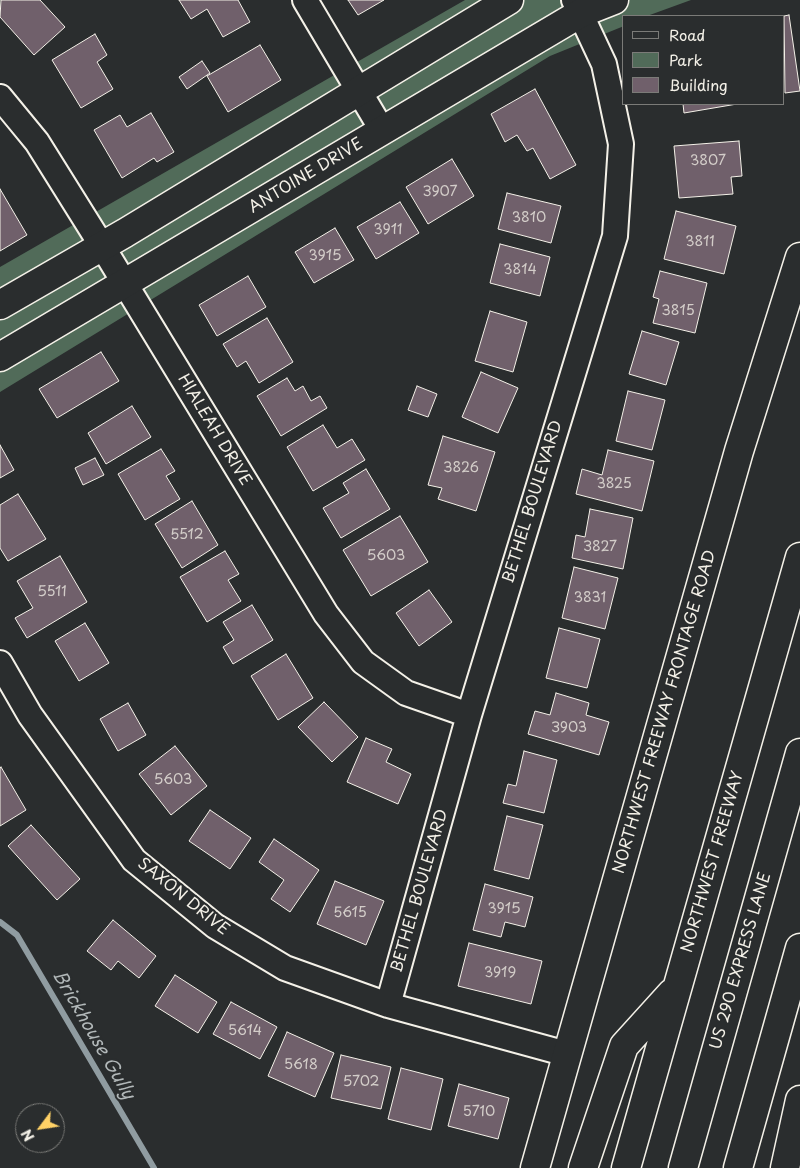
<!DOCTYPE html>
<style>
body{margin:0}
#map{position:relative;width:800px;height:1168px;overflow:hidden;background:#2a2d2e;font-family:"Playpen Sans",sans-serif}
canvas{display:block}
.legend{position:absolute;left:622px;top:15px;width:162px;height:90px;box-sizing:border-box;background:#2a2d2e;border:1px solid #7b7b78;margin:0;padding:6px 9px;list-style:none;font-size:15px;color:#f4f1e8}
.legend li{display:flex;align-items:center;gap:10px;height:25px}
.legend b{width:25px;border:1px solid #7b7b78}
.north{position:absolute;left:15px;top:1103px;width:50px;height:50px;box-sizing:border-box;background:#2a2d2e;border:1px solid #7b7b78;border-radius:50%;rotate:239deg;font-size:14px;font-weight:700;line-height:20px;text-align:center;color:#f4f1e8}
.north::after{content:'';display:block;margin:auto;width:18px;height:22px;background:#ffd166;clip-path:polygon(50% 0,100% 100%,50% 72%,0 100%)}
</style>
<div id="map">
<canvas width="800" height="1168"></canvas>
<ul class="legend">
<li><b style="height:6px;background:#2a2d2e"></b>Road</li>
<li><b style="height:14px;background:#516b59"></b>Park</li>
<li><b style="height:14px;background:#70606b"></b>Building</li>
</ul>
<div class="north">N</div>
</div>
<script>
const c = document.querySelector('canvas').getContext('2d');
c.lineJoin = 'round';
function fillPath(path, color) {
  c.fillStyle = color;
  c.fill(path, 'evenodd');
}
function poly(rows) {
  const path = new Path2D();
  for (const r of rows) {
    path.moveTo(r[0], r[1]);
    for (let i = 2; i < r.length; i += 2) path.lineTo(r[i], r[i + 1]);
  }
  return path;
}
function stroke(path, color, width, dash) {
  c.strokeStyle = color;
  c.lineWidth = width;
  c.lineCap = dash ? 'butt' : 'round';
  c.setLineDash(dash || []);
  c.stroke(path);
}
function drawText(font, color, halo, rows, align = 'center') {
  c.font = font + ' "Playpen Sans",sans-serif';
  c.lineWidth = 4;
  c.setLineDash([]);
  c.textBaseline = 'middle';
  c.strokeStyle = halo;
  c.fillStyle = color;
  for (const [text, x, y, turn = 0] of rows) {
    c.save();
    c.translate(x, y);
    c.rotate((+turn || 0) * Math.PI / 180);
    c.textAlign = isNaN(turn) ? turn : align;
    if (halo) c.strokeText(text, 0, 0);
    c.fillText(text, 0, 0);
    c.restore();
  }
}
fillPath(poly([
 [465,0,691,0,647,16,624,16,624,26,550,56,0,392,0,267]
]), '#516b59');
stroke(poly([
 [0,922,17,935,154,1168]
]), '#909ca1', 6);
const building = poly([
 [1,0,40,0,65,27,34,55,0,17,1,0],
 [179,0,238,0,250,22,223,37,207,9,191,19,179,0],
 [348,0,384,0,358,15,348,0],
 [789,15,800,91,785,93,784,16,789,15],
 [95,34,107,55,97,62,113,89,81,108,52,60,95,34],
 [260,45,281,80,228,112,207,76,260,45],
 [202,61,210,73,187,89,179,77,202,61],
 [535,89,576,165,550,179,533,148,527,151,517,135,505,142,491,114,535,89],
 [683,104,737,104,684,113,683,104],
 [151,113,174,152,157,162,154,158,122,178,94,130,120,115,127,127,151,113],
 [739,141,742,176,731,177,733,194,679,198,674,146,739,141],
 [452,159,474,196,428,224,406,187,452,159],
 [0,189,27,235,0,251,0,189],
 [507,193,561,206,551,243,498,229,507,193],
 [400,202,419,233,376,259,357,227,400,202],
 [676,211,736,226,724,274,664,259,676,211],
 [335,228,354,260,314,283,295,252,335,228],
 [500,244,550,257,540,296,490,283,500,244],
 [660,271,707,283,695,333,653,323,659,299,653,297,660,271],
 [248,276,266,307,217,336,199,305,248,276],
 [490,311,527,322,513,372,475,361,490,311],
 [267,318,293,362,259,383,246,361,237,367,223,344,267,318],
 [642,331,679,342,666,385,629,374,642,331],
 [101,352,119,381,57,418,39,389,101,352],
 [481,372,518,388,498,433,462,417,481,372],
 [287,378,295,391,303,386,311,401,320,396,327,408,281,436,257,396,287,378],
 [417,386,437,394,428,417,408,410,417,386],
 [628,391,665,400,652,450,616,441,628,391],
 [132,406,151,437,106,464,88,433,132,406],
 [323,425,337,448,352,439,365,460,313,491,287,447,323,425],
 [443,436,495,452,476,511,438,499,442,488,428,485,443,436],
 [0,445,14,470,0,478,0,445],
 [161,449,175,471,166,476,180,499,145,520,118,474,161,449],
 [608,450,654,461,642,511,576,494,582,469,602,475,608,450],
 [95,458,104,475,83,485,75,468,95,458],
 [366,469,390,509,341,538,323,508,349,493,343,483,366,469],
 [18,494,46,539,8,561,0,548,0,505,18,494],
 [192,501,218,545,182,568,155,524,192,501],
 [590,509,633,518,623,569,572,558,576,535,585,537,590,509],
 [400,516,428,562,371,596,343,550,400,516],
 [225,551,239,574,228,580,241,601,207,622,180,577,225,551],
 [60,556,87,602,27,638,15,618,33,608,17,581,60,556],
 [574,567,618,578,605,629,562,618,574,567],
 [429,590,452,622,419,646,396,613,429,590],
 [252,605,273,640,233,664,223,647,234,640,223,622,252,605],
 [85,623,109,663,79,681,55,641,85,623],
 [559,628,600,639,587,688,546,678,559,628],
 [286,654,313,698,278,720,251,676,286,654],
 [556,693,589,703,586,715,609,722,599,755,528,734,535,711,550,715,556,693],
 [324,702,358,737,332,762,298,727,324,702],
 [128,703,146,735,118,751,100,719,128,703],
 [366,738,392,749,386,762,411,774,398,804,347,782,366,738],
 [175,746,207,786,171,815,139,774,175,746],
 [524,751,557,760,544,813,503,803,508,784,516,786,524,751],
 [1,767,26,810,0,826,0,768,1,767],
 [210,810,251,838,230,869,189,841,210,810],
 [507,816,543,825,529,879,494,870,507,816],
 [31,825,80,879,57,900,8,846,31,825],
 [274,839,319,870,290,912,271,899,284,880,259,862,274,839],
 [335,881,384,901,366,945,317,924,335,881],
 [485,884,533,897,525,927,505,922,501,937,473,930,485,884],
 [113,920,156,956,139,978,118,961,111,970,87,951,113,920],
 [469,943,542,961,531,1004,458,986,469,943],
 [175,975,217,1002,198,1033,155,1006,175,975],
 [231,1002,277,1027,260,1059,213,1034,231,1002],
 [287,1032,334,1053,315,1097,268,1076,287,1032],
 [341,1055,391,1067,381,1109,331,1098,341,1055],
 [401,1068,443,1079,431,1130,388,1119,401,1068],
 [459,1084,509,1098,498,1139,448,1126,459,1084]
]);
fillPath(building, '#70606b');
stroke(building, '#f4f1e8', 1);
const street = poly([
 [305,0,382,130],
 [0,97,37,142,102,246,326,614,363,662,406,693,469,715],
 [0,663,30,715,134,860,215,926,285,968,388,1005,567,1054],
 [388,1005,469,715,615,236,621,144,604,64,574,0]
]);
const secondary = poly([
 [0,305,125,233,509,0],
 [0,357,581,13,614,0],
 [535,1168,739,451,800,257]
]);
const highway = poly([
 [583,1168,624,1046,672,993],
 [626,1168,800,557],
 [683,1168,800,753],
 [738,1168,800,948],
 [785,1168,800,1100]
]);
stroke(street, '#f4f1e8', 28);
stroke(secondary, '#f4f1e8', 31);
stroke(highway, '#f4f1e8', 31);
stroke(street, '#2a2d2e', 24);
stroke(secondary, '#2a2d2e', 28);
stroke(highway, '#2a2d2e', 28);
drawText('14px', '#d3cdc9', null, [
 ["3807",708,161],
 ["3907",440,192],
 ["3810",529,218],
 ["3911",388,230],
 ["3811",700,242],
 ["3915",325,256],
 ["3814",520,270],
 ["3815",678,311],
 ["3826",461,468],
 ["3825",614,484],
 ["5512",187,535],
 ["3827",600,547],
 ["5603",386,556],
 ["5511",52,592],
 ["3831",590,598],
 ["3903",569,728],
 ["5603",173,780],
 ["3915",504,909],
 ["5615",350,913],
 ["3919",500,973],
 ["5614",245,1031],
 ["5618",301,1065],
 ["5702",361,1082],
 ["5710",479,1112]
]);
drawText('16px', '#f4f1e8', '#2a2d2e', [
 ["ANTOINE DRIVE",306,176,-31],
 ["HIALEAH DRIVE",214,430,59],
 ["BETHEL BOULEVARD",533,502,-73],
 ["NORTHWEST FREEWAY FRONTAGE ROAD",665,712,-74],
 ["NORTHWEST FREEWAY",713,862,-74],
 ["BETHEL BOULEVARD",420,891,-74],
 ["SAXON DRIVE",183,897,39],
 ["US 290 EXPRESS LANE",741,961,-74]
]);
drawText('italic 18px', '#b2b8b9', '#2a2d2e', [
 ["Brickhouse Gully",93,1035,60]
]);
</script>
